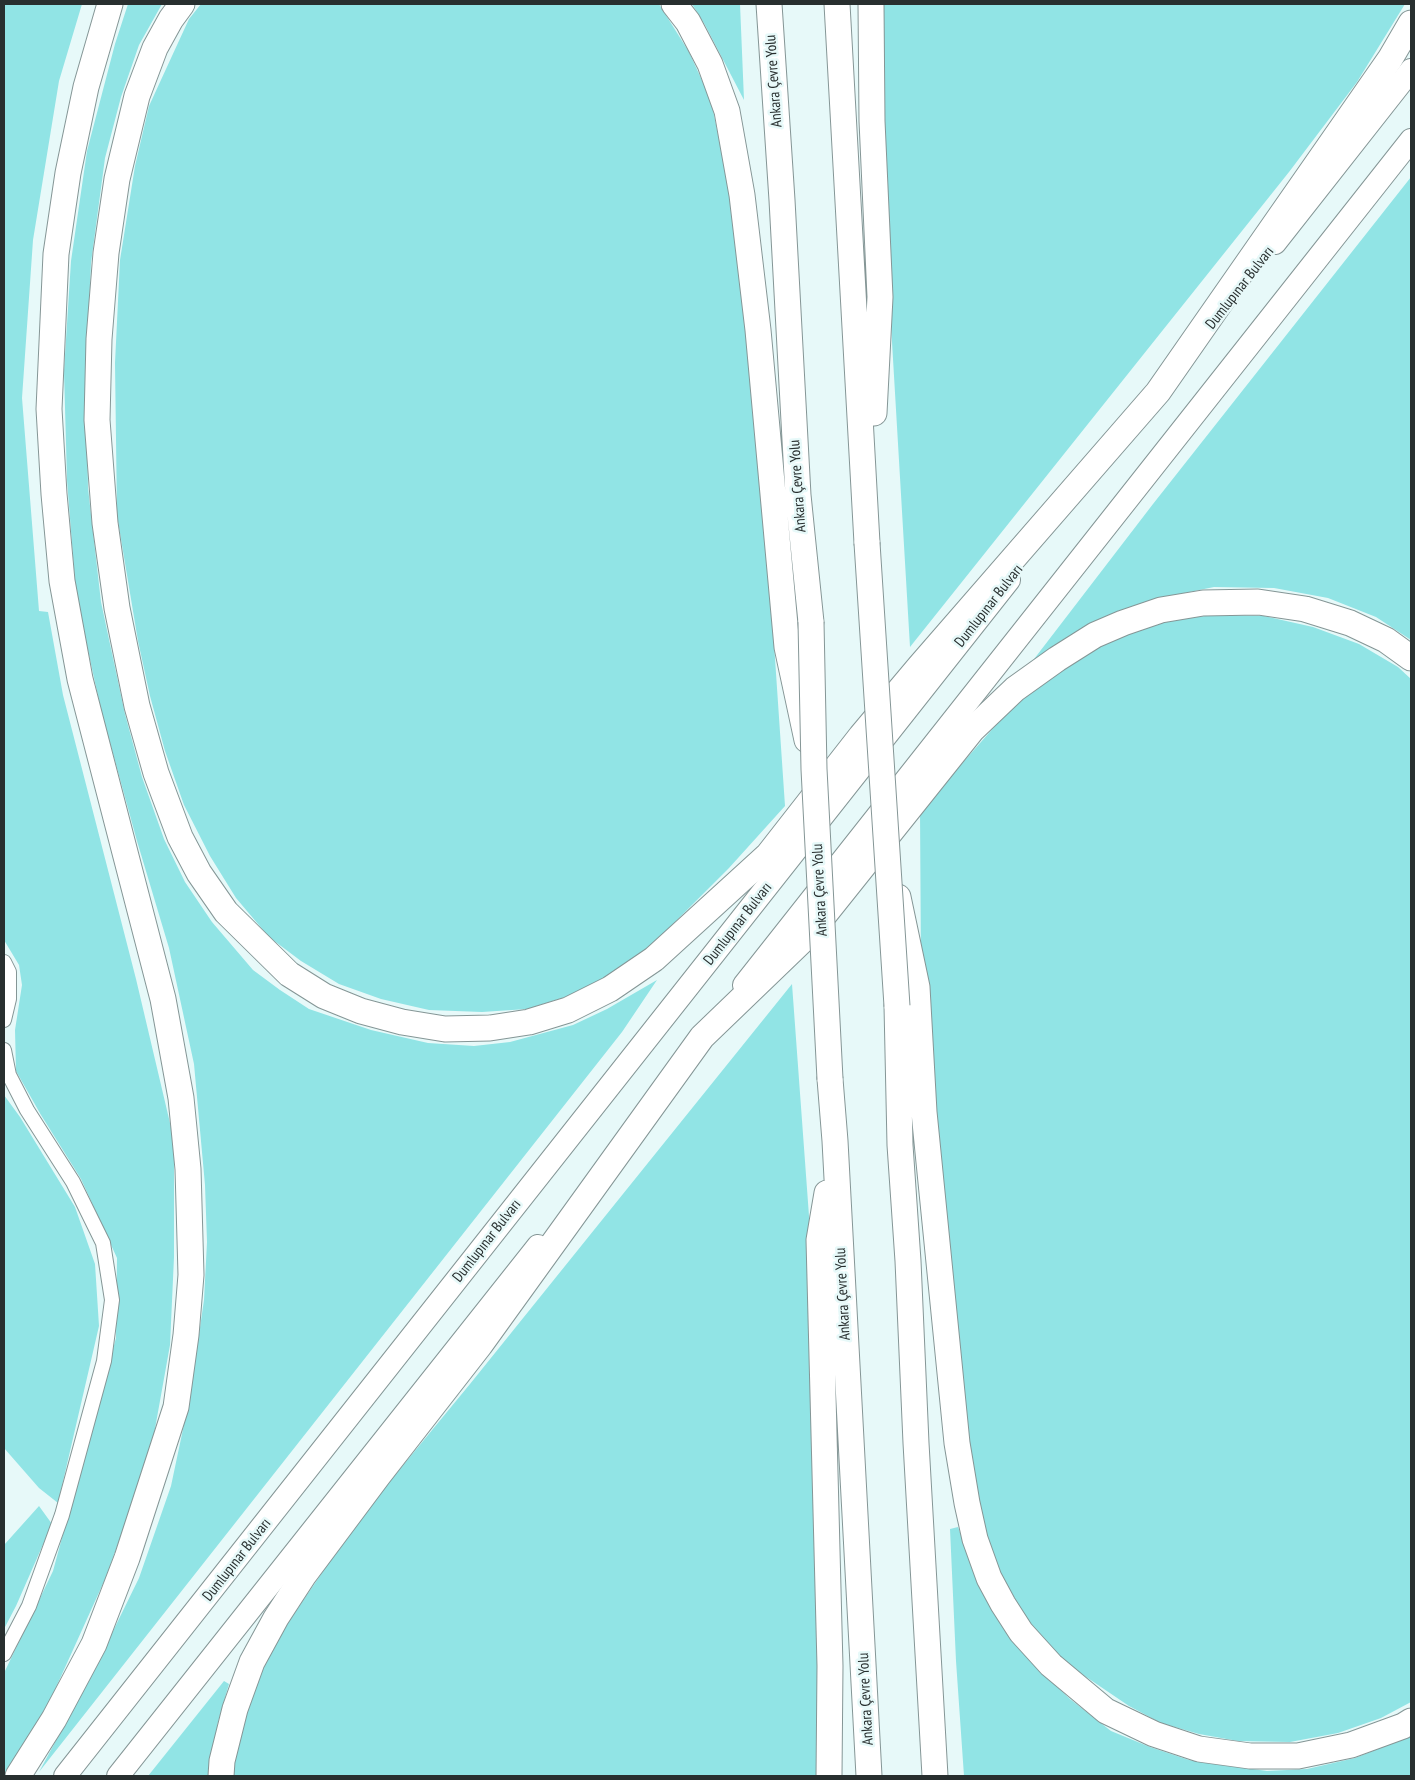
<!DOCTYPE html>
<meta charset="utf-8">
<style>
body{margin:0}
#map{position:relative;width:1415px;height:1780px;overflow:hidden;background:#e7f9f9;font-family:"PT Sans Narrow",sans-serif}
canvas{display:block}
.frame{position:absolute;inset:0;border:5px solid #282f2f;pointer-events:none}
</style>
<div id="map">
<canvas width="1415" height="1780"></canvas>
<div class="frame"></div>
</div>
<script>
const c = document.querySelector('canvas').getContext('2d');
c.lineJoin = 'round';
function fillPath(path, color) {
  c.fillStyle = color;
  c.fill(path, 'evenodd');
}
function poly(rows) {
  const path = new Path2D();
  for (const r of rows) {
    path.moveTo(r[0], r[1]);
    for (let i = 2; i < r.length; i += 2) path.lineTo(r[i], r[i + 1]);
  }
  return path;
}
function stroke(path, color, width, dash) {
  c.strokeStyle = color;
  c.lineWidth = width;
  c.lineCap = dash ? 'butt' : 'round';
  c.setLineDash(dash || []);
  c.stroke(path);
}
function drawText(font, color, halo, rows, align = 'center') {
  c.font = font + ' "PT Sans Narrow",sans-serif';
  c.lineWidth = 5;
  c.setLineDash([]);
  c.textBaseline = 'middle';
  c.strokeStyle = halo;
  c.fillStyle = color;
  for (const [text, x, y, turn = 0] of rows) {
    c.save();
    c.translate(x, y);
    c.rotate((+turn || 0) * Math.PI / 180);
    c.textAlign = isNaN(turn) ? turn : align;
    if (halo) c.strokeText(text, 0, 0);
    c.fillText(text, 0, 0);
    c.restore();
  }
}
fillPath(poly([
 [6,4,82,4,59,81,33,240,22,398,39,611,48,612,63,695,136,979,174,1140,174,1257,170,1345,151,1451,106,1577,53,1694,18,1760,7,1776,4,1776,4,1673,53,1571,116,1338,117,1258,81,1179,41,1115,16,1071,15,1030,22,985,19,965,4,940,4,6],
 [128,4,162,4,139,45,121,97,105,158,91,263,86,384,88,488,101,602,125,714,142,777,164,839,185,882,212,922,253,970,280,990,309,1009,371,1030,428,1043,474,1046,510,1042,573,1025,607,1009,657,980,622,1032,39,1772,92,1674,139,1578,171,1486,190,1396,204,1300,207,1242,205,1185,194,1064,169,948,137,841,101,710,76,595,67,480,64,371,71,261,87,151,115,44],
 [201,4,659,4,689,52,711,100,732,204,753,396,773,629,785,806,729,868,635,962,581,992,527,1009,482,1012,429,1010,381,999,339,984,301,961,269,937,236,898,210,856,184,805,165,751,150,696,138,641,117,515,115,363,120,260,135,166,149,106,189,19],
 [692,4,740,4,744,100,705,25],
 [880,4,1405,4,1357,82,1289,172,910,647,892,342],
 [1411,177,1411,640,1376,617,1328,598,1274,588,1214,587,1165,597,1031,663,1153,504],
 [1213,615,1264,616,1313,627,1359,644,1398,667,1411,679,1411,1702,1381,1718,1338,1733,1290,1742,1238,1741,1199,1734,1161,1723,1129,1706,1070,1666,1040,1636,1013,1601,984,1538,974,1489,921,968,920,811,1026,691,1099,647,1135,630,1174,620],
 [792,984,809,1216,817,1500,820,1776,232,1776,233,1756,250,1695,283,1630,358,1520,470,1384],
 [4,1095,20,1117,75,1207,95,1264,99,1326,58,1503,39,1488,4,1448],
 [39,1506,52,1524,16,1606,4,1629,4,1545],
 [958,1527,980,1583,1002,1622,1031,1662,1070,1699,1111,1731,1150,1747,1189,1760,1267,1771,1307,1769,1355,1758,1411,1736,1411,1776,964,1776,956,1661,950,1529],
 [224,1681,229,1684,218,1722,209,1776,148,1776]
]), '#91e4e5');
const minor = poly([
 [4,962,9,972,9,999,4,1020],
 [4,1050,9,1075,27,1110,73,1182,103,1243,112,1300,104,1361,62,1515,29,1606,4,1654]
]);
const trunk = poly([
 [1275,243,1411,70],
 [744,985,1411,140],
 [65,1776,1009,580],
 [118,1776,538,1246]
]);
const motorway = poly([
 [182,4,171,19,155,48,137,96,117,179,106,253,99,339,97,420,105,523,117,608,137,706,156,773,180,837,199,873,226,912,289,974,324,996,361,1011,402,1022,445,1029,490,1028,529,1022,568,1010,610,989,654,959,768,855,861,736,919,667,1158,392,1390,59,1411,23],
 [674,4,688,22,710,64,727,111,742,195,758,330,787,647,807,740],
 [769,4,782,200,798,495,811,622],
 [837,4,867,543],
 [871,4,872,121,880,297,874,413],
 [898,897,917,987,924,1112,957,1443,967,1503,975,1539,989,1578,1003,1604,1021,1632,1051,1665,1106,1711,1154,1734,1199,1749,1250,1756,1298,1756,1351,1745,1403,1726,1411,1721],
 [897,1006,900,1145,908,1261,916,1443,935,1776],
 [830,1079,835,1141,869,1776],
 [827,1193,819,1240,830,1666,829,1776],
 [18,1776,54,1719,94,1644,127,1558,176,1407,186,1335,191,1275,188,1169,181,1098,163,999,80,679,62,581,54,494,49,409,56,254,68,173,86,87,110,4],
 [221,1776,222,1761,235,1709,252,1662,276,1618,304,1575,378,1476,480,1345,702,1037,809,934,972,730,1015,689,1057,659,1095,635,1123,623,1161,610,1203,603,1258,602,1305,609,1350,623,1386,640,1411,658]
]);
stroke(minor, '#859696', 16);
stroke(trunk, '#859696', 24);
stroke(motorway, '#859696', 27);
stroke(minor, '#fff', 14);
stroke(trunk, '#fff', 22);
stroke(motorway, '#fff', 25);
const motorwayBridge = poly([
 [867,543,897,1006],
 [811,622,814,769,830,1079]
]);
stroke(motorwayBridge, '#859696', 27, []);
stroke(motorwayBridge, '#fff', 25);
drawText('15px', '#282f2f', '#e7f9f9', [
 ["Ankara Çevre Yolu",774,81,-94],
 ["Dumlupınar Bulvarı",1240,288,-52],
 ["Ankara Çevre Yolu",798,486,-94],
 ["Dumlupınar Bulvarı",989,606,-52],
 ["Ankara Çevre Yolu",820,890,-93],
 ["Dumlupınar Bulvarı",738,924,-52],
 ["Dumlupınar Bulvarı",487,1241,-52],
 ["Ankara Çevre Yolu",843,1294,-93],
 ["Dumlupınar Bulvarı",237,1560,-52],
 ["Ankara Çevre Yolu",866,1699,-93]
]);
</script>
